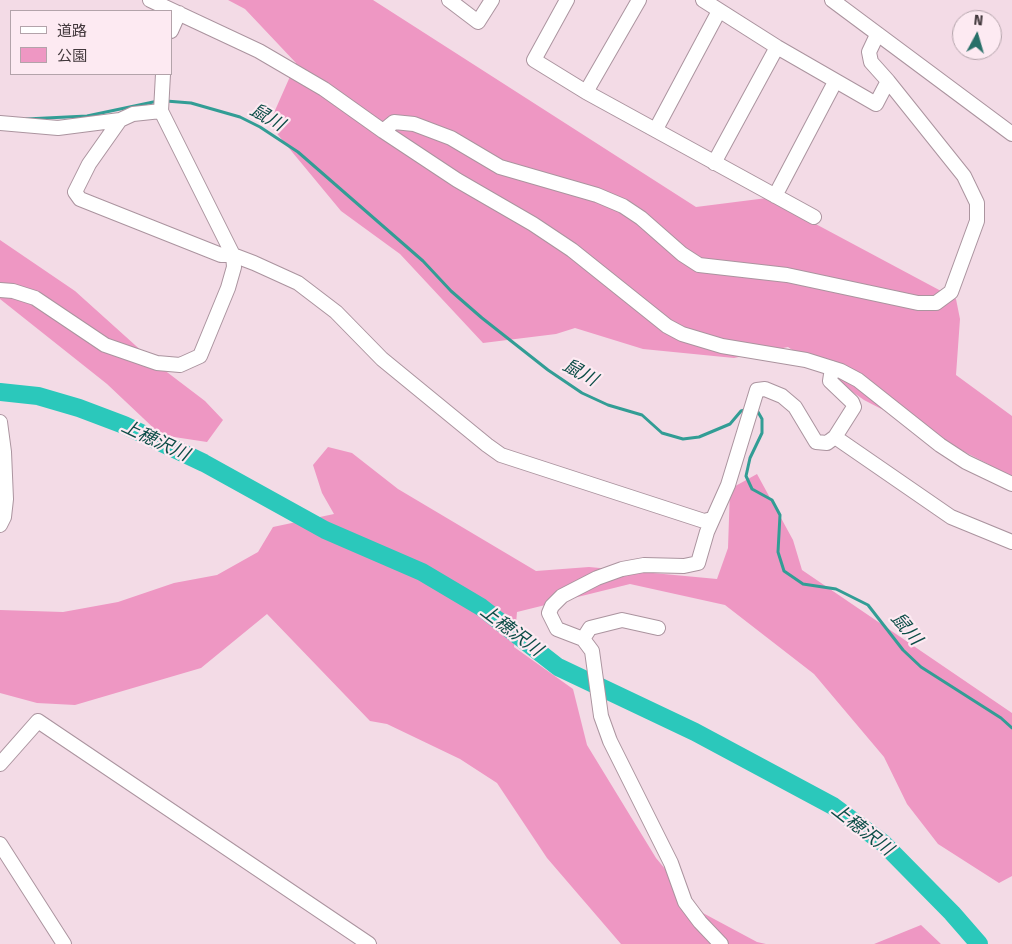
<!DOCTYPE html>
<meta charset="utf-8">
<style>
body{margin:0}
#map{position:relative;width:1012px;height:944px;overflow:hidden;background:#f3dbe6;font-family:"Fira Sans","Noto Sans JP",sans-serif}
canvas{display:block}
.legend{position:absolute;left:10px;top:10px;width:162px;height:65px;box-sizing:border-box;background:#fdeaf2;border:1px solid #b3a3aa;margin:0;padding:6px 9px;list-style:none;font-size:15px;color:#43393d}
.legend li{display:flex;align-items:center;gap:10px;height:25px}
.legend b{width:25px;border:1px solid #b3a3aa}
.north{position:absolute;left:952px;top:10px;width:50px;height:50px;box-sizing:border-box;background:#fdeaf2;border:1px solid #b3a3aa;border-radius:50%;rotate:6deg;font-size:14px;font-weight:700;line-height:20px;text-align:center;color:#43393d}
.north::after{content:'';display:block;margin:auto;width:18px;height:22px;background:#287069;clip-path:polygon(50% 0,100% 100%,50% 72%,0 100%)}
</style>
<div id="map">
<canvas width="1012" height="944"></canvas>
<ul class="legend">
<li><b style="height:6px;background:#fff"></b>道路</li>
<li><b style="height:14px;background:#ee97c3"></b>公園</li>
</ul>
<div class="north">N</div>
</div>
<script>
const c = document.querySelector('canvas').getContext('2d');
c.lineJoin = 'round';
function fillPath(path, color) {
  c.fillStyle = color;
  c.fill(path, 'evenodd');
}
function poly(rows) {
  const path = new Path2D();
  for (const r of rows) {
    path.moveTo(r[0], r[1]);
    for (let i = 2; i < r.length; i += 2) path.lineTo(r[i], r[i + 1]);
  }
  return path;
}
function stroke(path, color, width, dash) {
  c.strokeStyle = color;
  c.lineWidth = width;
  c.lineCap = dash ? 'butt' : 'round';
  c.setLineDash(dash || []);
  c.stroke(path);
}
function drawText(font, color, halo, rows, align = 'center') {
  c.font = font + ' "Fira Sans","Noto Sans JP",sans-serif';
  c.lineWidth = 4.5;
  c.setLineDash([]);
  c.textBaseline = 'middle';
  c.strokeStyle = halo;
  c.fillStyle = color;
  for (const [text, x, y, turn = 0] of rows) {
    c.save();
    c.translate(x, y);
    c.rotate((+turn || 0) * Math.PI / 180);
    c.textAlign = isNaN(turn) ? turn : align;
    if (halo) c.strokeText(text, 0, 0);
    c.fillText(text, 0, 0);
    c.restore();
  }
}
fillPath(poly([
 [228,0,373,0,696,207,767,198,956,299,960,319,956,375,1012,416,1012,485,988,464,864,400,788,347,734,358,643,349,575,328,556,334,483,343,400,254,341,211,269,124,296,63,245,9],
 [0,240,75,291,155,363,205,401,223,420,207,442,161,435,107,384,0,299],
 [328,447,352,453,398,489,536,571,589,567,717,579,728,548,730,489,757,474,793,540,802,570,1012,713,1012,876,999,883,938,844,907,804,884,757,814,674,725,605,630,584,517,612,514,647,573,689,587,745,656,858,701,912,757,942,766,944,621,944,547,858,497,783,460,759,387,724,370,721,267,614,201,668,75,705,37,703,0,693,0,610,63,612,118,602,174,583,217,575,258,552,273,527,334,514,322,493,313,465],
 [921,925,941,944,874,944]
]), '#ee97c3');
stroke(poly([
 [166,101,191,103,240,117,260,127,298,152,423,261,451,291,482,318,548,370,582,393,608,405,642,415,662,433,683,439,699,437,730,424,741,411,748,409],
 [26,119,87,116,158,101],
 [754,411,758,412,762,419,762,433,750,458,746,476,752,489,772,500,780,515,778,552,784,571,803,584,836,589,868,605,903,650,921,667,1001,718,1012,728]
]), '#329d95', 3);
stroke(poly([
 [0,392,38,396,79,408,124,425,204,463,325,530,422,572,481,607,558,667,695,732,833,806,883,843,952,913,979,944]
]), '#2bc8bb', 18);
const minor = poly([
 [150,0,259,51,324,89,383,131,457,180,533,224,572,250,667,326,682,334,722,346,806,360,841,371,858,380,940,445,966,462,1012,484],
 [449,0,478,22,492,0],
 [567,0,534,60,586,92,814,217],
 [703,0,777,47,876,104,888,81,871,62,869,52,877,35],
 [832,0,1012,134],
 [171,31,179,13],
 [586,92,639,0],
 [161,111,133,114,120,120,89,164,75,192,80,199,221,255,233,255,254,263,298,283,336,312,382,359,487,445,501,455,704,521,712,519],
 [0,123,58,128,120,120],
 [656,129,719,11],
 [383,131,394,122,414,124,451,138,500,167,597,195,623,206,641,218,682,254,699,265,787,275,918,303,936,303,951,292,977,221,977,203,964,176,888,81],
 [714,163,777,47],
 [775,196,835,82],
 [0,290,13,291,35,298,105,345,157,363,180,365,200,356,228,288,234,267,233,255,161,111,163,74],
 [832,368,830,381,852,402,854,407,835,437,951,517,1012,542],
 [0,422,4,452,6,499,4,517,0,525],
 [583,639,590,628,622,620,658,628],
 [0,764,38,721,369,944],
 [0,844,64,944],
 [721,944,700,922,685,902,671,863,610,741,601,716,592,651,583,639,557,629,549,613,552,606,562,596,597,578,622,569,644,565,684,566,698,563,707,532,728,485,757,390,765,389,782,396,795,407,816,442,827,443,835,437]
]);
stroke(minor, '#ab949f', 16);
stroke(minor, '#fff', 14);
drawText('italic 18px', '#0c4d47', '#fdeaf2', [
 ["鼠川",267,118,30],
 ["鼠川",580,373,29],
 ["上穂沢川",155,441,25],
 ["鼠川",906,629,50],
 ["上穂沢川",511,631,37],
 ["上穂沢川",862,830,38]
]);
</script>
